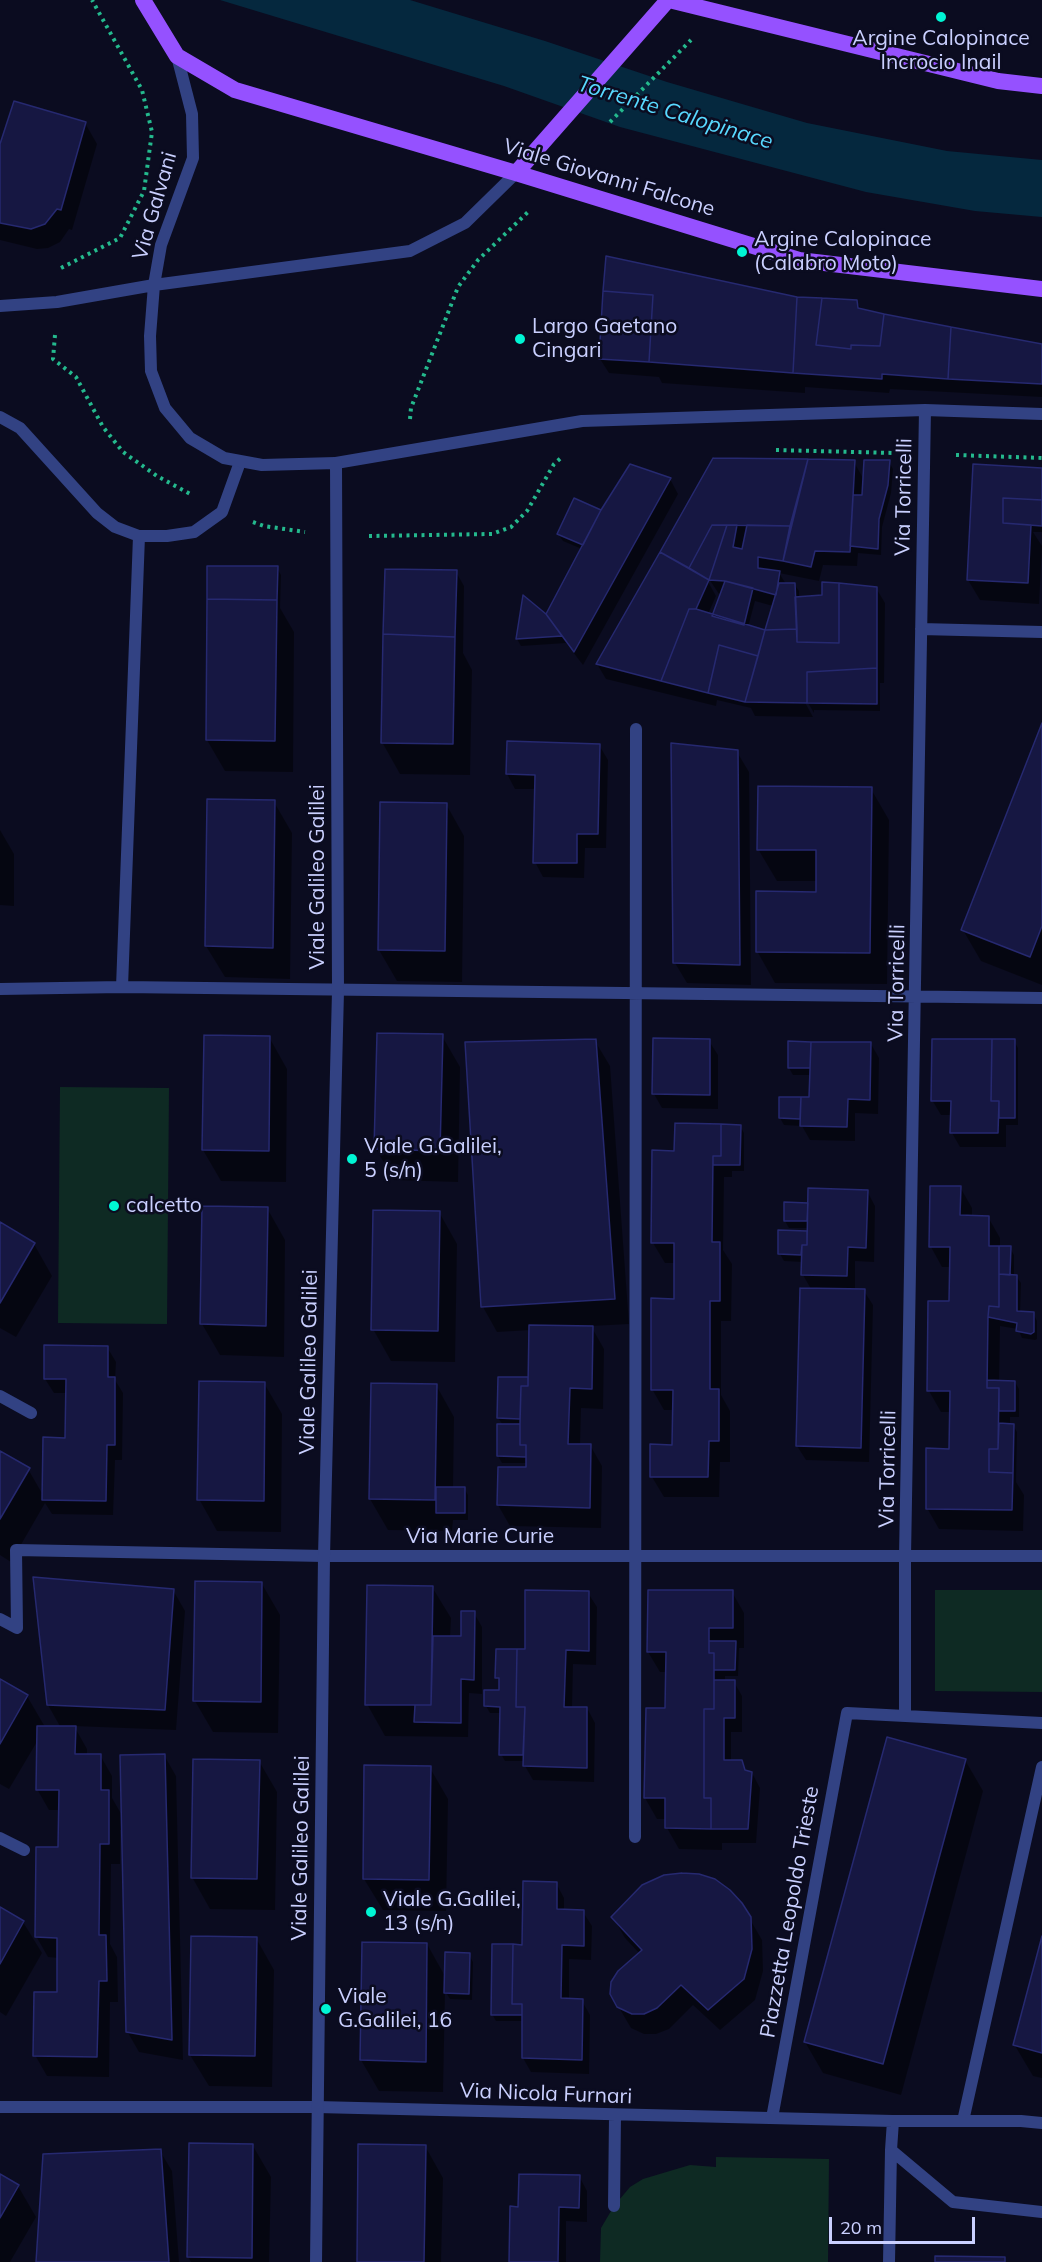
<!DOCTYPE html>
<style>
body{margin:0}
#map{position:relative;width:1042px;height:2262px;overflow:hidden;background:#0b0c20;font-family:Mulish,sans-serif}
canvas{display:block}
.scale{position:absolute;left:829px;top:2217px;width:146px;height:27px;box-sizing:border-box;border:3px solid #cad0ff;border-top:0;padding-left:8px;font-size:18px;line-height:21px;white-space:nowrap;color:#cad0ff;-webkit-text-stroke:4px #0b0c20;paint-order:stroke}
</style>
<div id="map">
<canvas width="1042" height="2262"></canvas>
<div class="scale">20 m</div>
</div>
<script>
const c = document.querySelector('canvas').getContext('2d');
c.lineJoin = 'round';
function fillPath(path, color) {
  c.fillStyle = color;
  c.fill(path, 'evenodd');
}
function poly(rows) {
  const path = new Path2D();
  for (const r of rows) {
    path.moveTo(r[0], r[1]);
    for (let i = 2; i < r.length; i += 2) path.lineTo(r[i], r[i + 1]);
  }
  return path;
}
function stroke(path, color, width, dash) {
  c.strokeStyle = color;
  c.lineWidth = width;
  c.lineCap = dash ? 'butt' : 'round';
  c.setLineDash(dash || []);
  c.stroke(path);
}
function drawText(font, color, halo, rows, align = 'center') {
  c.font = font + ' Mulish,sans-serif';
  c.lineWidth = 5;
  c.setLineDash([]);
  c.textBaseline = 'middle';
  c.strokeStyle = halo;
  c.fillStyle = color;
  for (const [text, x, y, turn = 0] of rows) {
    c.save();
    c.translate(x, y);
    c.rotate((+turn || 0) * Math.PI / 180);
    c.textAlign = isNaN(turn) ? turn : align;
    if (halo) c.strokeText(text, 0, 0);
    c.fillText(text, 0, 0);
    c.restore();
  }
}
fillPath(poly([
 [60,1087,169,1088,167,1324,58,1323],
 [935,1590,1042,1590,1042,1692,935,1691],
 [716,2157,829,2159,828,2262,600,2262,601,2228,614,2206,630,2187,643,2179,690,2165,716,2167]
]), '#0e2a23');
fillPath(poly([
 [220,0,410,0,545,41,667,82,807,123,947,151,1042,160,1042,217,975,211,866,192,620,127,504,86]
]), '#05283e');
fillPath(poly([
 [85,123,97,144,72,230,69,229,60,242,48,248,37,249,0,240,0,149],
 [797,298,856,301,862,310,1042,345,1042,397,890,389,889,393,805,387,805,393,662,383,659,377,609,373,600,359],
 [714,459,854,462,864,480,889,462,893,469,891,493,882,527,881,555,858,553,857,566,823,565,819,581,779,573,786,584,794,584,799,591,799,598,876,588,885,603,884,683,880,683,880,711,814,710,814,713,804,696,802,697,813,717,755,716,751,708,717,700,716,706,606,679,597,664],
 [707,576,719,594,721,594,713,616,708,614,716,596,707,580],
 [755,601,773,606,766,632,748,627],
 [1042,469,1042,532,1033,532,1042,546,1039,604,980,600,968,580],
 [670,479,678,494,583,665,566,643,521,646,517,639,546,616,582,549,563,541,558,534],
 [277,568,281,575,280,608,294,632,293,772,225,771,207,740],
 [456,572,464,586,463,653,472,670,470,775,400,774,382,742],
 [1042,727,1042,985,981,961,963,930],
 [599,745,608,760,606,848,585,848,584,878,543,877,535,862,536,789,515,789,507,774],
 [737,752,749,772,751,985,687,983,675,963],
 [871,789,889,820,887,984,775,983,757,951,817,893,817,881,777,881,758,849],
 [274,802,292,833,290,979,225,977,206,946],
 [446,804,464,836,462,982,397,981,379,950],
 [0,830,14,854,14,906,0,905],
 [442,1036,460,1067,458,1182,394,1180,376,1149],
 [269,1037,287,1069,286,1182,221,1181,203,1150],
 [595,1041,610,1066,629,1324,591,1326,604,1349,603,1409,581,1408,580,1445,590,1445,602,1466,601,1528,510,1526,498,1505,528,1469,528,1463,502,1463,498,1456,503,1425,498,1418,499,1378,527,1379,529,1383,531,1330,497,1332,483,1307],
 [709,1041,718,1055,718,1109,662,1108,654,1094],
 [1014,1041,1018,1048,1018,1125,1006,1125,1006,1147,960,1147,952,1133,952,1115,941,1115,932,1100],
 [790,1042,871,1044,879,1058,878,1114,855,1113,855,1141,810,1140,802,1126,784,1125,780,1118,781,1098,811,1099,812,1075,793,1075,789,1068],
 [740,1126,744,1133,744,1171,732,1171,732,1177,724,1177,723,1250,732,1264,731,1321,721,1321,721,1395,730,1411,730,1462,720,1462,719,1497,664,1497,652,1477,673,1446,674,1410,664,1410,652,1389,675,1301,676,1263,665,1263,653,1243,676,1152],
 [960,1187,972,1208,972,1217,988,1217,1000,1238,1000,1248,1010,1248,1014,1255,1014,1276,1016,1276,1021,1283,1020,1313,1033,1313,1037,1321,1037,1339,1035,1340,1022,1338,1018,1329,1000,1326,999,1382,1015,1382,1019,1389,1019,1417,1010,1417,1010,1425,1013,1425,1017,1432,1016,1482,1024,1495,1023,1531,939,1529,927,1508,950,1450,951,1412,941,1412,929,1391,950,1303,951,1267,942,1267,931,1247],
 [867,1191,875,1206,874,1262,855,1261,855,1290,864,1291,873,1305,869,1462,806,1460,797,1446,811,1289,803,1275,803,1262,784,1261,780,1254,780,1232,809,1232,809,1228,789,1228,785,1221,809,1204],
 [267,1208,285,1240,284,1357,220,1355,202,1324],
 [439,1212,457,1244,455,1362,391,1361,373,1329],
 [0,1224,34,1244,52,1276,16,1337,0,1328],
 [107,1347,116,1362,115,1380,123,1393,122,1460,115,1460,113,1515,52,1514,45,1503,11,1562,0,1555,0,1453,28,1469,43,1495,66,1440,67,1393,54,1393,45,1379],
 [264,1383,282,1414,281,1532,217,1531,199,1499],
 [436,1385,454,1417,453,1488,464,1488,468,1495,468,1520,453,1520,452,1531,388,1530,370,1499],
 [262,1584,280,1615,278,1733,213,1732,195,1701],
 [432,1587,451,1618,450,1637,462,1637,474,1613,482,1627,482,1694,469,1693,468,1737,385,1736,367,1704],
 [173,1590,185,1611,176,1730,74,1726,87,1749,87,1755,100,1755,112,1776,112,1798,123,1817,164,1755,176,1776,183,2060,139,2052,127,2031,123,1830,120,1830,120,1864,111,1864,110,1944,117,1957,118,2002,110,2002,109,2077,47,2076,35,2055,59,1993,59,1958,48,1957,36,1936,60,1849,60,1810,49,1810,37,1789,38,1740,9,1789,0,1784,0,1680,27,1696,45,1727,61,1728,48,1705],
 [732,1592,744,1613,744,1648,739,1648,738,1676,725,1676,725,1682,734,1682,742,1696,742,1732,731,1732,731,1762,741,1762,747,1772,752,1773,760,1788,756,1843,722,1843,722,1850,679,1849,667,1828,667,1819,657,1819,645,1798,647,1709,667,1709,667,1672,660,1672,648,1652],
 [588,1593,597,1607,596,1665,573,1664,572,1708,587,1708,595,1723,594,1782,533,1780,525,1766,525,1761,505,1761,501,1754,502,1713,490,1713,486,1706,501,1691,501,1684,497,1677],
 [965,1760,983,1791,901,2095,823,2073,805,2042],
 [259,1761,277,1792,275,1910,210,1909,192,1877],
 [430,1768,448,1799,446,1911,383,1910,364,1879],
 [556,1883,564,1898,564,1911,583,1912,592,1926,591,1960,569,1959,569,2000,582,2001,590,2015,589,2074,531,2072,523,2058,523,2021,496,2021,492,2014],
 [741,1904,762,1940,763,1971,755,2000,720,2030,693,2005,669,2029,656,2034,644,2034,631,2028,611,1994,640,1954,625,1938,613,1917],
 [0,1908,23,1922,42,1953,6,2016,0,2012],
 [256,1938,274,1970,272,2087,209,2086,190,2055],
 [1042,1942,1042,2078,1033,2076,1014,2044],
 [427,1944,446,1978,469,1955,473,1962,472,2000,450,1999,445,1991,443,2092,379,2091,361,2060],
 [190,2145,253,2146,271,2177,269,2262,191,2262,188,2257],
 [425,2146,443,2178,441,2262,359,2262],
 [160,2151,172,2171,179,2262,37,2262],
 [0,2175,18,2186,36,2217,10,2262,0,2262],
 [579,2176,587,2191,587,2222,566,2221,566,2262,510,2262,520,2209]
]), '#0007');
const building = poly([
 [14,101,86,122,61,210,57,209,45,224,31,229,0,223,0,144,14,101],
 [606,256,797,297,793,373,649,362,653,295,603,291,606,256],
 [603,291,653,295,649,362,599,359,603,291],
 [797,297,822,298,816,345,851,349,851,345,880,346,884,314,951,327,948,379,882,374,882,379,793,373,797,297],
 [822,298,857,300,858,308,884,314,880,346,851,345,851,349,816,345,822,298],
 [951,327,1042,344,1042,384,948,379,951,327],
 [713,458,808,459,790,526,712,525,689,568,660,552,713,458],
 [808,459,855,460,850,552,815,551,811,567,783,561,808,459],
 [864,460,890,460,888,485,879,519,878,549,850,546,853,495,862,495,864,460],
 [630,464,671,478,574,652,546,614,601,510,630,464],
 [973,464,1042,468,1042,500,1003,498,1003,523,1031,525,1028,583,967,580,973,464],
 [574,498,601,510,583,545,557,534,574,498],
 [1003,498,1042,500,1042,526,1003,523,1003,498],
 [712,525,727,525,709,580,689,568,712,525],
 [727,525,737,525,733,547,742,549,747,525,790,526,783,561,758,557,758,568,780,571,776,595,725,581,709,580,727,525],
 [660,552,709,580,696,609,689,609,661,681,596,664,660,552],
 [207,566,278,566,277,600,207,599,207,566],
 [385,569,457,570,455,637,383,634,385,569],
 [725,581,753,588,744,625,712,616,725,581],
 [822,582,839,583,839,643,797,642,795,597,822,595,822,582],
 [779,583,795,583,797,629,765,630,779,583],
 [839,583,877,587,877,668,807,672,807,703,745,702,765,630,797,629,797,642,839,643,839,583],
 [523,595,546,614,562,636,516,639,523,595],
 [207,599,277,600,275,741,206,740,207,599],
 [689,609,696,609,765,630,758,656,719,645,708,693,661,681,689,609],
 [383,634,455,637,453,744,381,743,383,634],
 [719,645,758,656,745,702,708,693,719,645],
 [877,668,877,704,807,703,807,672,877,668],
 [1042,723,1042,926,1030,957,961,930,1042,723],
 [507,741,600,744,598,834,577,834,577,863,533,863,535,775,506,774,507,741],
 [671,743,738,750,740,965,673,963,671,743],
 [758,786,872,787,870,953,756,952,756,891,816,892,816,850,757,850,758,786],
 [207,799,275,800,273,948,205,946,207,799],
 [380,802,447,803,445,951,378,950,380,802],
 [377,1033,443,1034,440,1151,374,1149,377,1033],
 [204,1035,270,1036,269,1151,202,1150,204,1035],
 [653,1038,710,1039,710,1095,652,1094,653,1038],
 [596,1039,615,1299,481,1307,465,1042,596,1039],
 [932,1039,992,1039,991,1101,999,1101,998,1133,950,1133,951,1101,931,1101,932,1039],
 [992,1039,1015,1039,1015,1118,999,1118,999,1101,991,1101,992,1039],
 [788,1041,811,1042,810,1068,788,1068,788,1041],
 [811,1042,871,1042,870,1100,848,1099,847,1127,800,1126,801,1097,809,1097,811,1042],
 [779,1097,801,1097,800,1119,779,1118,779,1097],
 [675,1123,721,1124,721,1156,713,1156,712,1242,720,1242,720,1301,710,1301,710,1389,719,1389,719,1441,709,1441,708,1477,650,1477,650,1444,672,1445,673,1390,651,1390,651,1298,674,1299,674,1243,651,1243,652,1150,674,1151,675,1123],
 [721,1124,741,1125,740,1165,713,1165,713,1156,721,1156,721,1124],
 [930,1186,961,1186,960,1215,989,1216,989,1246,999,1246,999,1307,989,1306,988,1317,987,1388,999,1388,998,1449,989,1449,989,1472,1013,1473,1012,1510,926,1509,926,1448,949,1449,950,1391,927,1391,928,1301,949,1301,950,1247,929,1247,930,1186],
 [808,1188,868,1190,866,1248,848,1247,847,1276,801,1275,802,1245,807,1245,808,1188],
 [784,1202,808,1203,807,1221,784,1221,784,1202],
 [202,1206,268,1207,266,1326,200,1324,202,1206],
 [373,1210,440,1211,438,1331,371,1330,373,1210],
 [0,1222,35,1243,0,1303,0,1222],
 [778,1230,807,1231,807,1245,802,1245,801,1255,778,1254,778,1230],
 [999,1246,1011,1246,1010,1275,999,1274,999,1246],
 [999,1274,1017,1275,1017,1311,1034,1312,1034,1332,1031,1334,1016,1331,1017,1323,988,1317,989,1306,999,1307,999,1274],
 [800,1288,865,1289,861,1448,796,1446,800,1288],
 [529,1325,593,1326,592,1389,570,1388,568,1444,591,1444,590,1508,497,1505,498,1467,526,1467,526,1445,520,1445,520,1424,521,1386,528,1386,529,1325],
 [44,1345,108,1346,108,1377,115,1377,115,1445,107,1445,106,1501,42,1500,43,1437,65,1438,66,1379,44,1379,44,1345],
 [498,1377,528,1377,528,1386,521,1386,520,1419,497,1418,498,1377],
 [987,1380,1015,1381,1015,1411,999,1411,999,1388,987,1388,987,1380],
 [199,1381,265,1382,264,1501,197,1500,199,1381],
 [371,1383,437,1384,435,1500,369,1499,371,1383],
 [999,1423,1014,1424,1013,1473,989,1472,989,1449,998,1449,999,1423],
 [497,1424,520,1424,520,1445,526,1445,526,1457,497,1456,497,1424],
 [0,1451,30,1468,0,1519,0,1451],
 [436,1487,465,1487,465,1513,436,1513,436,1487],
 [33,1577,174,1589,165,1710,47,1705,33,1577],
 [195,1581,262,1582,261,1702,193,1701,195,1581],
 [367,1585,433,1586,431,1705,365,1705,367,1585],
 [525,1590,589,1591,589,1651,566,1650,564,1707,587,1707,587,1768,523,1766,525,1707,516,1707,517,1649,525,1649,525,1590],
 [648,1590,733,1590,733,1628,709,1628,709,1653,714,1653,714,1709,704,1709,704,1798,711,1798,711,1829,665,1828,665,1798,644,1798,646,1708,665,1708,666,1652,647,1652,648,1590],
 [461,1611,475,1611,474,1680,461,1679,461,1723,414,1722,415,1705,431,1705,433,1636,461,1636,461,1611],
 [709,1641,736,1641,735,1670,714,1670,714,1653,709,1653,709,1641],
 [496,1649,517,1649,516,1707,525,1707,523,1755,499,1755,500,1707,484,1706,484,1690,499,1690,499,1678,495,1678,496,1649],
 [0,1679,28,1695,0,1744,0,1679],
 [714,1680,735,1680,735,1718,724,1718,724,1760,742,1760,745,1770,752,1772,748,1829,711,1829,711,1798,704,1798,704,1709,714,1709,714,1680],
 [37,1726,76,1726,75,1754,101,1754,101,1790,109,1790,109,1844,100,1844,99,1935,106,1935,107,1981,99,1981,97,2057,33,2056,34,1992,57,1992,57,1938,35,1937,36,1847,58,1847,59,1790,36,1790,37,1726],
 [887,1737,966,1759,883,2064,804,2042,887,1737],
 [165,1754,172,2040,126,2032,120,1755,165,1754],
 [193,1759,260,1760,257,1879,191,1878,193,1759],
 [364,1765,431,1766,429,1880,363,1879,364,1765],
 [682,1873,699,1874,715,1879,730,1890,742,1903,751,1917,752,1949,744,1979,708,2010,681,1985,657,2008,644,2014,632,2014,617,2007,610,1994,611,1982,618,1971,642,1950,611,1917,642,1885,664,1875,682,1873],
 [523,1881,557,1882,557,1909,584,1910,584,1946,562,1945,561,1998,583,1999,582,2060,522,2058,522,2004,512,2004,513,1944,522,1945,523,1881],
 [0,1907,24,1921,0,1964,0,1907],
 [191,1936,257,1937,255,2056,189,2055,191,1936],
 [1042,1936,1042,2053,1013,2045,1042,1936],
 [362,1942,427,1943,426,2062,360,2060,362,1942],
 [492,1944,513,1944,512,2004,522,2004,522,2015,491,2015,492,1944],
 [445,1952,470,1953,469,1994,444,1993,445,1952],
 [189,2143,253,2144,252,2258,187,2257,189,2143],
 [358,2144,426,2145,424,2262,357,2262,358,2144],
 [161,2149,169,2262,36,2262,43,2154,161,2149],
 [0,2174,19,2185,0,2218,0,2174],
 [519,2174,580,2175,579,2208,559,2207,558,2262,509,2262,510,2206,518,2207,519,2174],
 [935,2256,1005,2257,1005,2262,935,2262,935,2256]
]);
fillPath(building, '#161742');
stroke(building, '#262970', 1.5);
stroke(poly([
 [610,122,691,40],
 [61,268,120,238,144,191,152,132,142,90,92,0],
 [55,335,53,359,76,377,103,427,123,452,157,476,192,495],
 [410,419,411,408,458,287,478,260,528,212],
 [776,450,894,453],
 [956,455,1042,458],
 [253,522,264,526,305,532],
 [369,536,492,534,511,527,527,511,554,464,561,458]
]), '#24b98d', 4, [3, 4.5]);
stroke(poly([
 [963,2121,1042,1767]
]), '#324283', 12);
stroke(poly([
 [0,417,20,428,97,513,115,527,139,536,167,536,194,532,222,512,240,462],
 [336,463,582,421,925,410,1042,414],
 [921,629,1042,632],
 [122,987,139,536],
 [0,989,122,987,1042,998],
 [0,1396,31,1413],
 [0,1619,17,1628,16,1550,324,1556,1042,1556],
 [905,1716,905,1556,925,410],
 [635,1837,636,729],
 [0,1838,24,1850],
 [0,2107,317,2107,893,2121,891,2150,953,2202,1042,2212],
 [772,2118,847,1713,1042,1723],
 [893,2121,1021,2121,1042,2123],
 [614,2206,615,2116],
 [889,2262,891,2150]
]), '#324283', 12);
stroke(poly([
 [177,56,192,114,193,158,161,245,154,285,150,336,151,371,165,408,190,438,224,458,262,465,336,463,338,991,324,1556,316,2262],
 [0,306,57,302,154,285,410,251,465,223,516,173]
]), '#324283', 12);
stroke(poly([
 [143,0,177,56,235,90,516,173,799,260,1042,289],
 [669,0,998,81,1042,86],
 [516,173,668,0]
]), '#9551ff', 16);
for (const [x, y, r, color] of [
 [941,17,6,"#00f5d4"],
 [742,252,6,"#00f5d4"],
 [520,339,6,"#00f5d4"],
 [352,1159,6,"#00f5d4"],
 [114,1206,6,"#00f5d4"],
 [371,1912,6,"#00f5d4"],
 [326,2009,6,"#00f5d4"]
]) {
  const dot = new Path2D();
  dot.arc(x, y, r, 0, 2 * Math.PI);
  c.fillStyle = color;
  c.fill(dot);
  stroke(dot, '#0b0c20', 2);
}
drawText('21px', '#cad0ff', '#0b0c20', [
 ["Argine Calopinace",941,39,"center"],
 ["Incrocio Inail",941,63,"center"],
 ["Argine Calopinace",754,240],
 ["(Calabro Moto)",754,264],
 ["Largo Gaetano",532,327],
 ["Cingari",532,351],
 ["Viale G.Galilei,",364,1147],
 ["5 (s/n)",364,1171],
 ["calcetto",126,1206],
 ["Viale G.Galilei,",383,1900],
 ["13 (s/n)",383,1924],
 ["Viale",338,1997],
 ["G.Galilei, 16",338,2021]
], 'left');
drawText('21px', '#cad0ff', '#0b0c20', [
 ["Viale Giovanni Falcone",609,178,17],
 ["Via Galvani",155,206,-74],
 ["Via Torricelli",904,497,-89],
 ["Viale Galileo Galilei",318,877,-90],
 ["Via Torricelli",897,983,-89],
 ["Viale Galileo Galilei",309,1362,-89],
 ["Via Torricelli",888,1469,-89],
 ["Via Marie Curie",480,1537],
 ["Viale Galileo Galilei",301,1848,-89],
 ["Piazzetta Leopoldo Trieste",790,1912,-80],
 ["Via Nicola Furnari",546,2094,2]
]);
drawText('italic 22px', '#58d9ff', '#0b0c20', [
 ["Torrente Calopinace",675,113,17]
]);
</script>
